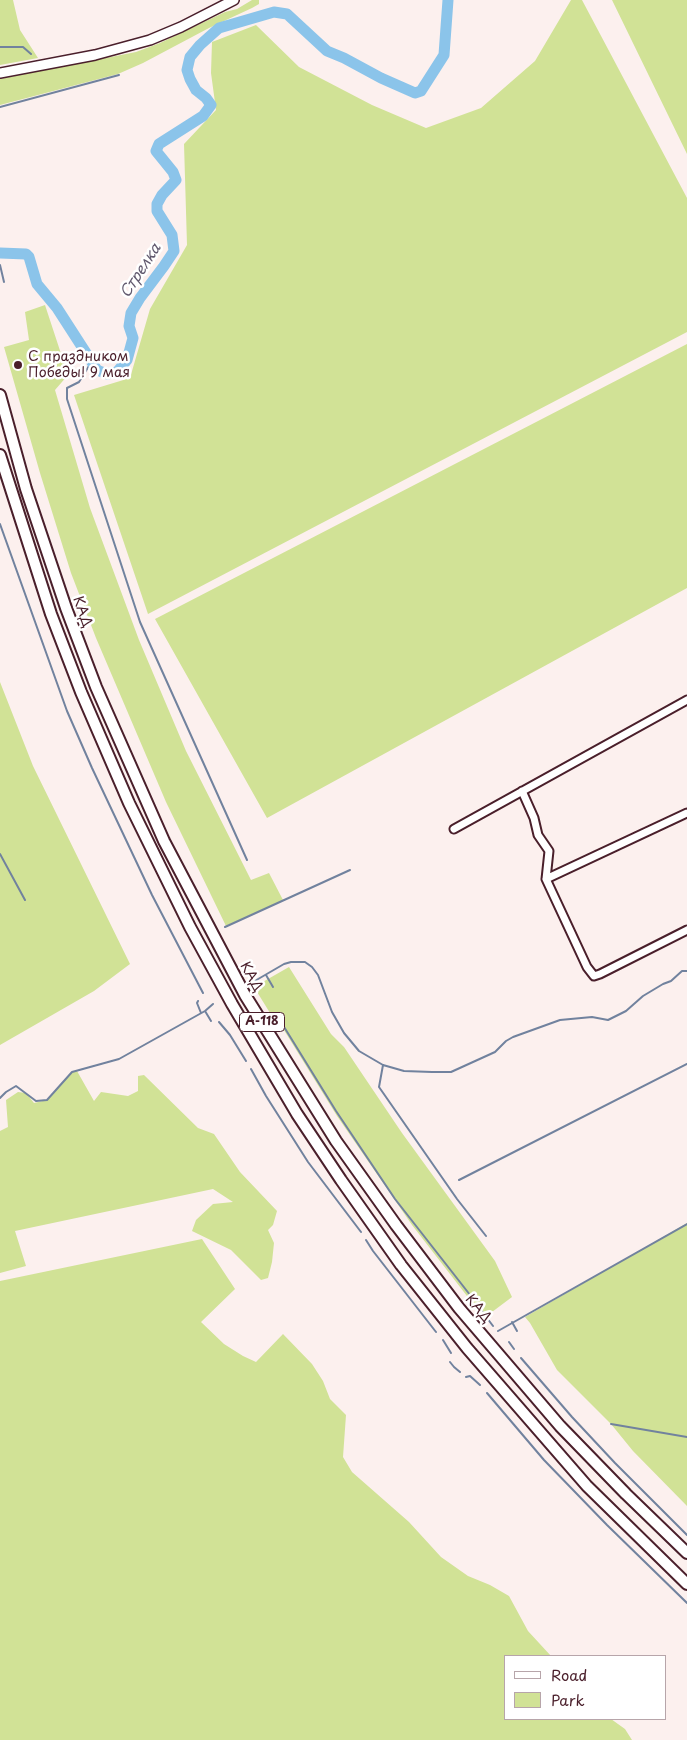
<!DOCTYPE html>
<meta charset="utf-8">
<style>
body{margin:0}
#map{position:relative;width:687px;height:1740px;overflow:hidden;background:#fcf0ee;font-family:"Playpen Sans",sans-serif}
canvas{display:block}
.legend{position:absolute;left:504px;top:1655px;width:162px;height:65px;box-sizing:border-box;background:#fff;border:1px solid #b7a5aa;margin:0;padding:6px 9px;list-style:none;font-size:15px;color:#4a1f2b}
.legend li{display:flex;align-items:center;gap:10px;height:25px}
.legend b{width:25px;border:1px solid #b7a5aa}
</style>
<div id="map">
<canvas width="687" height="1740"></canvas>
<ul class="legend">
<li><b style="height:6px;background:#fff"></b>Road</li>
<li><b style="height:14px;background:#d1e296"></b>Park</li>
</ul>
</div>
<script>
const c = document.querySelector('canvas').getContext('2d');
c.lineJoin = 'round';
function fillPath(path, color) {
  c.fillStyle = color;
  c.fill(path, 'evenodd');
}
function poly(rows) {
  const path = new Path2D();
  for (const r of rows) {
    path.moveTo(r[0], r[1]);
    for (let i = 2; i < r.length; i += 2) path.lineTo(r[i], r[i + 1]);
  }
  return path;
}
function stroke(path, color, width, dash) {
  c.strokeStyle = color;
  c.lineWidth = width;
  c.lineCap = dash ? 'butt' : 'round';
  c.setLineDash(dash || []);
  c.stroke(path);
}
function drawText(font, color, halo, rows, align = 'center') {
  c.font = font + ' "Playpen Sans",sans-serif';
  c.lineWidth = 5;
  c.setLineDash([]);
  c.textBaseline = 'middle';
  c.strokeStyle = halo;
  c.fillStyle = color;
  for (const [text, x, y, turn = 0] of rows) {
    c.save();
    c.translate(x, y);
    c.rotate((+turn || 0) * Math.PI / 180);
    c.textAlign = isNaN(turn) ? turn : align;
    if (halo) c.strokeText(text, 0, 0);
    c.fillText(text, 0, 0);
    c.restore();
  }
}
fillPath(poly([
 [0,0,13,0,20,30,38,58,0,65],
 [252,0,259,0,259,4,252,8,209,28,143,63,118,74,0,105,0,79,136,52,160,43,225,12,237,9],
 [571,0,582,0,687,198,687,332,148,614,74,395,130,378,150,309,187,245,184,144,216,110,211,73,212,42,256,25,299,67,372,105,426,128,481,108,535,61],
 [612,0,687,0,687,154],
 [45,305,68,375,55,390,90,508,139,640,186,751,251,880,269,873,283,900,226,926,166,802,96,638,71,573,40,473,4,347,29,340,25,312],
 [687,344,687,588,267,818,155,619],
 [0,682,33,766,130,964,94,991,0,1045],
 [289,967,331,1034,344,1047,402,1133,495,1261,512,1297,484,1318,412,1225,337,1116,279,1022,270,1013,254,987],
 [77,1071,94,1101,101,1092,128,1096,138,1091,138,1076,144,1075,198,1128,214,1134,240,1172,277,1211,273,1225,268,1230,274,1243,272,1262,268,1278,261,1280,231,1250,192,1231,196,1220,213,1204,233,1202,213,1189,15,1231,26,1266,0,1273,0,1131,8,1127,6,1100,18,1092,26,1093,34,1103,47,1100,72,1072],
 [687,1223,687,1506,633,1451,611,1424,557,1370,530,1323,525,1317],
 [202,1239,235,1289,201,1322,224,1344,243,1356,256,1362,283,1334,312,1364,323,1381,330,1399,346,1415,343,1457,352,1472,409,1522,441,1557,468,1576,490,1585,509,1596,528,1631,551,1656,506,1656,506,1719,611,1719,625,1729,632,1740,0,1740,0,1281]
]), '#d1e296');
stroke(poly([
 [0,47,23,47,31,54],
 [0,107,119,75],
 [0,265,4,282],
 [92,361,79,382,67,388,67,399,140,622,247,860],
 [0,524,67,711,92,768,152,895,203,993],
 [0,854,25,900],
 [225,927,350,870],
 [266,975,273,987],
 [253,982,284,964,291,962,305,962,312,967,318,975,332,1012,344,1033,359,1051,383,1065,404,1071,432,1072,451,1072,495,1052,506,1041,513,1037,560,1020,592,1017,608,1020,626,1011,643,996,663,984,671,981,682,971,687,971],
 [198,1001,197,1003,201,1013],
 [205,1011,211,1021],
 [219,1022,230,1035,246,1061],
 [281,1022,336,1111,395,1199,474,1300],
 [383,1065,379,1087,457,1199,486,1236],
 [251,1069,266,1096,308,1162,361,1232],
 [0,1098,6,1092,16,1086,36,1101,47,1100,72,1072,119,1059,205,1011,213,1004],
 [459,1180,687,1064],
 [366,1240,373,1251,436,1332],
 [481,1310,493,1326],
 [512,1322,517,1331],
 [498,1331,687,1224],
 [443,1340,451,1353],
 [509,1342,514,1349],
 [521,1358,572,1417,615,1463,687,1535],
 [450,1362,454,1367,460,1372],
 [466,1377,470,1376,480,1385],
 [487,1393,544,1460,607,1525,687,1603],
 [611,1424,687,1437]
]), '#71829e', 2);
stroke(poly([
 [0,253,26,254,29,257,37,284,57,308,97,370,107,374,117,372,127,360,133,338,129,326,131,313,140,298,164,266,174,251,172,235,157,211,157,204,162,195,176,180,173,172,156,151,159,144,203,116,211,105,206,98,196,90,190,79,187,70,190,57,200,45,219,28,274,12,287,14,327,51,344,58,381,78,415,93,421,91,444,55,448,0]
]), '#8bc4ea', 11);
const minor = poly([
 [522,791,534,818,538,835,549,851,546,879,587,967,594,976,600,974,687,930],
 [454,829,687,700],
 [546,879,687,813]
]);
const major = poly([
 [0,73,95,55,150,40,181,27,234,0]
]);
const highway = poly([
 [0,395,26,489,66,608,96,687,164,841,245,995,336,1141,396,1225,459,1308,560,1426,626,1494,687,1553],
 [0,455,51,614,81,692,129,803,190,927,232,1004,297,1114,341,1180,401,1265,467,1348,587,1486,687,1584]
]);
stroke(minor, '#4a1f2b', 11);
stroke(major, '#4a1f2b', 12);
stroke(highway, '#4a1f2b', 14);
stroke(minor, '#fff', 7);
stroke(major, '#fff', 9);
stroke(highway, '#fff', 10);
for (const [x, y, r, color] of [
 [18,365,5,"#4a1f2b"]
]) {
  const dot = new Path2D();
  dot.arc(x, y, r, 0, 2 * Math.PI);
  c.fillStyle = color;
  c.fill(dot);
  stroke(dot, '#fff', 2);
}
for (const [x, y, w] of [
 [262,1022,45]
]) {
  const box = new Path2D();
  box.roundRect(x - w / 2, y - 9.5, w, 19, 4);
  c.fillStyle = '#fff';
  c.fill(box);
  stroke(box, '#4a1f2b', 1);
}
drawText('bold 12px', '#4a1f2b', null, [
 ["А-118",262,1022]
]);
drawText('14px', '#4a1f2b', '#fff', [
 ["С праздником",28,357],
 ["Победы! 9 мая",28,373]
], 'left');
drawText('14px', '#4a1f2b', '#fff', [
 ["КАД",82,612,70],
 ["КАД",251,977,61],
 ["КАД",478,1309,50]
]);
drawText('italic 15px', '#61596e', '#fff', [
 ["Стрелка",141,271,-57]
]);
</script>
